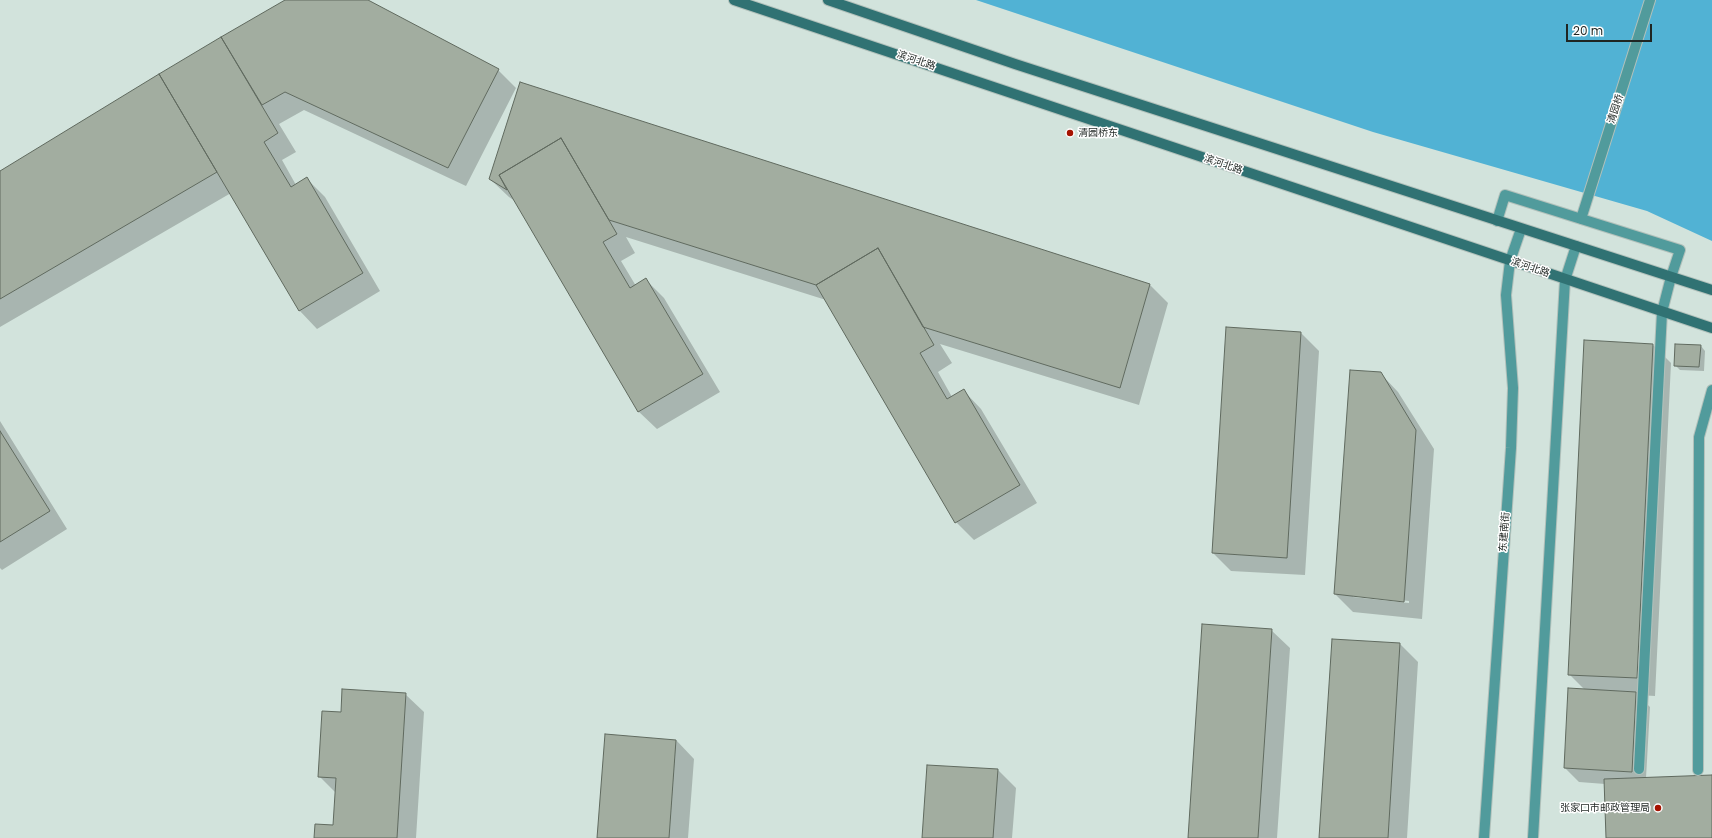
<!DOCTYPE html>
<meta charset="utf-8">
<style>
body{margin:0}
#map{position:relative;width:1712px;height:838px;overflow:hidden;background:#d2e3dc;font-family:Poppins,sans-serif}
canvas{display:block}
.scale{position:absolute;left:1566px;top:24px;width:86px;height:18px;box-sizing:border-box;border:2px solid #1f2623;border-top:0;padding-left:5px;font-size:12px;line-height:14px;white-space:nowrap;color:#1f2623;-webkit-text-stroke:3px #fff;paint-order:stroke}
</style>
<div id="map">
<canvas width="1712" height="838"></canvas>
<div class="scale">20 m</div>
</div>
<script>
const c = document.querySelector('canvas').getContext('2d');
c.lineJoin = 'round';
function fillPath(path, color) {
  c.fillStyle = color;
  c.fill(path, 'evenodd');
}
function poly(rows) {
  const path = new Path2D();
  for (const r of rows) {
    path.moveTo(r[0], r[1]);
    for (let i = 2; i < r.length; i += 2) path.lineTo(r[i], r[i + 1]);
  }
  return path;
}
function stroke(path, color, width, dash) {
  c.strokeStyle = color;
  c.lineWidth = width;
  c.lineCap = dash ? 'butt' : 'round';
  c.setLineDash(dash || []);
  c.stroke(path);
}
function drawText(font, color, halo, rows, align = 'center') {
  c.font = font + ' Poppins,"Noto Sans SC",sans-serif';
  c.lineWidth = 3;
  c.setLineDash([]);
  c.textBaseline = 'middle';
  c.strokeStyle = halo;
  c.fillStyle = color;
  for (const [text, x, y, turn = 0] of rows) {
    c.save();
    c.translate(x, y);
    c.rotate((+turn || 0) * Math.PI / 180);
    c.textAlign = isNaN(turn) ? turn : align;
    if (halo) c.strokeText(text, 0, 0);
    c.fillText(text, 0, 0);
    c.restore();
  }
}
fillPath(poly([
 [976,0,1712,0,1712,241,1647,211,1373,132]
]), '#51b2d4');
fillPath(poly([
 [287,0,366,0,498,70,516,88,466,186,304,110,279,124,296,152,282,160,296,185,307,179,325,197,380,291,317,329,299,310,231,193,0,327,0,173,160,75],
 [520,83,1150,285,1168,303,1139,405,940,344,952,363,938,372,952,397,963,390,981,409,1037,503,974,540,956,522,826,300,626,237,635,253,621,261,636,286,646,280,664,298,720,392,657,429,638,411,515,201,509,197,490,179],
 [1301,333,1319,351,1305,575,1231,571,1213,553],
 [1653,345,1671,363,1655,696,1638,695,1650,707,1646,778,1712,776,1712,838,1607,838,1605,784,1579,782,1565,768,1585,690,1569,674],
 [1701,346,1705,351,1704,371,1680,370,1675,365],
 [1380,373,1398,392,1434,449,1422,619,1353,612,1335,594],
 [1353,595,1409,601,1409,603,1353,597],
 [0,421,67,529,2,570,0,568],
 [1271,630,1290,648,1277,838,1189,838],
 [1400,644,1418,662,1407,838,1320,838],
 [405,694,424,712,416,838,315,838,334,826,336,793,319,776,342,713],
 [676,740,694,759,688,838,598,838],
 [998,770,1016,788,1012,838,923,838]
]), '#0003');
const building = poly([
 [285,0,368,0,499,69,448,168,285,92,262,105,221,37,285,0],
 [221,37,278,133,264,142,291,187,307,177,363,273,299,311,159,74,221,37],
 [159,74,217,172,0,299,0,171,159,74],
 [520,82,1150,284,1120,388,923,327,878,248,816,285,609,220,561,138,499,175,507,190,489,179,520,82],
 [561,138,617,234,603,242,630,288,646,278,703,374,638,412,499,175,561,138],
 [878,248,934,345,920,353,947,399,964,389,1020,485,955,523,816,285,878,248],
 [1226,327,1301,332,1287,558,1212,553,1226,327],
 [1584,340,1653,344,1637,678,1568,675,1584,340],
 [1675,344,1701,345,1699,367,1674,366,1675,344],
 [1350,370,1381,372,1416,430,1404,602,1334,594,1350,370],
 [0,431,50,511,0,542,0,431],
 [1202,624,1272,629,1258,838,1188,838,1202,624],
 [1332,639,1400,643,1388,838,1319,838,1332,639],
 [1568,688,1636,692,1632,772,1564,768,1568,688],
 [342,689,406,693,397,838,314,838,315,824,333,825,336,778,318,777,322,711,341,712,342,689],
 [605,734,676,740,669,838,597,838,605,734],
 [927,765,998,769,993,838,922,838,927,765],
 [1712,775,1712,838,1606,838,1604,779,1712,775]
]);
fillPath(building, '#a2ada0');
stroke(building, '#606a5f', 1);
const service = poly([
 [1698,770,1699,437,1712,390]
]);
const pedestrian = poly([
 [1581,219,1650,0],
 [1497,221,1505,195,1680,250,1671,277]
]);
const minor = poly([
 [1639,769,1662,312,1671,277]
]);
const tertiary = poly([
 [1484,838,1511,448,1513,388,1506,295,1510,261,1521,229],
 [1533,838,1565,280,1576,246]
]);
const secondary = poly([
 [734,0,1712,328],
 [828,0,1015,64,1712,290]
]);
stroke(service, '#b2c1bb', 12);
stroke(pedestrian, '#b2c1bb', 12);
stroke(minor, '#b2c1bb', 12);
stroke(tertiary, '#b2c1bb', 12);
stroke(secondary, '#b2c1bb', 12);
stroke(service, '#519b9c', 10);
stroke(pedestrian, '#519b9c', 10);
stroke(minor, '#519b9c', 10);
stroke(tertiary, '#519b9c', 10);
stroke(secondary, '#307273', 10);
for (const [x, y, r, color] of [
 [1070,133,4,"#a51200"],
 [1658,808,4,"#a51200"]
]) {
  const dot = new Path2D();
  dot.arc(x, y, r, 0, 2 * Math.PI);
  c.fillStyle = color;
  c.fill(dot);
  stroke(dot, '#fff', 1.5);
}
drawText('10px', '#1f2623', '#fff', [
 ["滨河北路",916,61,19],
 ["清园桥",1616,109,-72],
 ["滨河北路",1223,165,19],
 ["滨河北路",1530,268,19],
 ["东建南街",1505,532,-86]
]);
drawText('10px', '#1f2623', '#fff', [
 ["清园桥东",1078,133],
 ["张家口市邮政管理局",1650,808,"right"]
], 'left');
</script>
